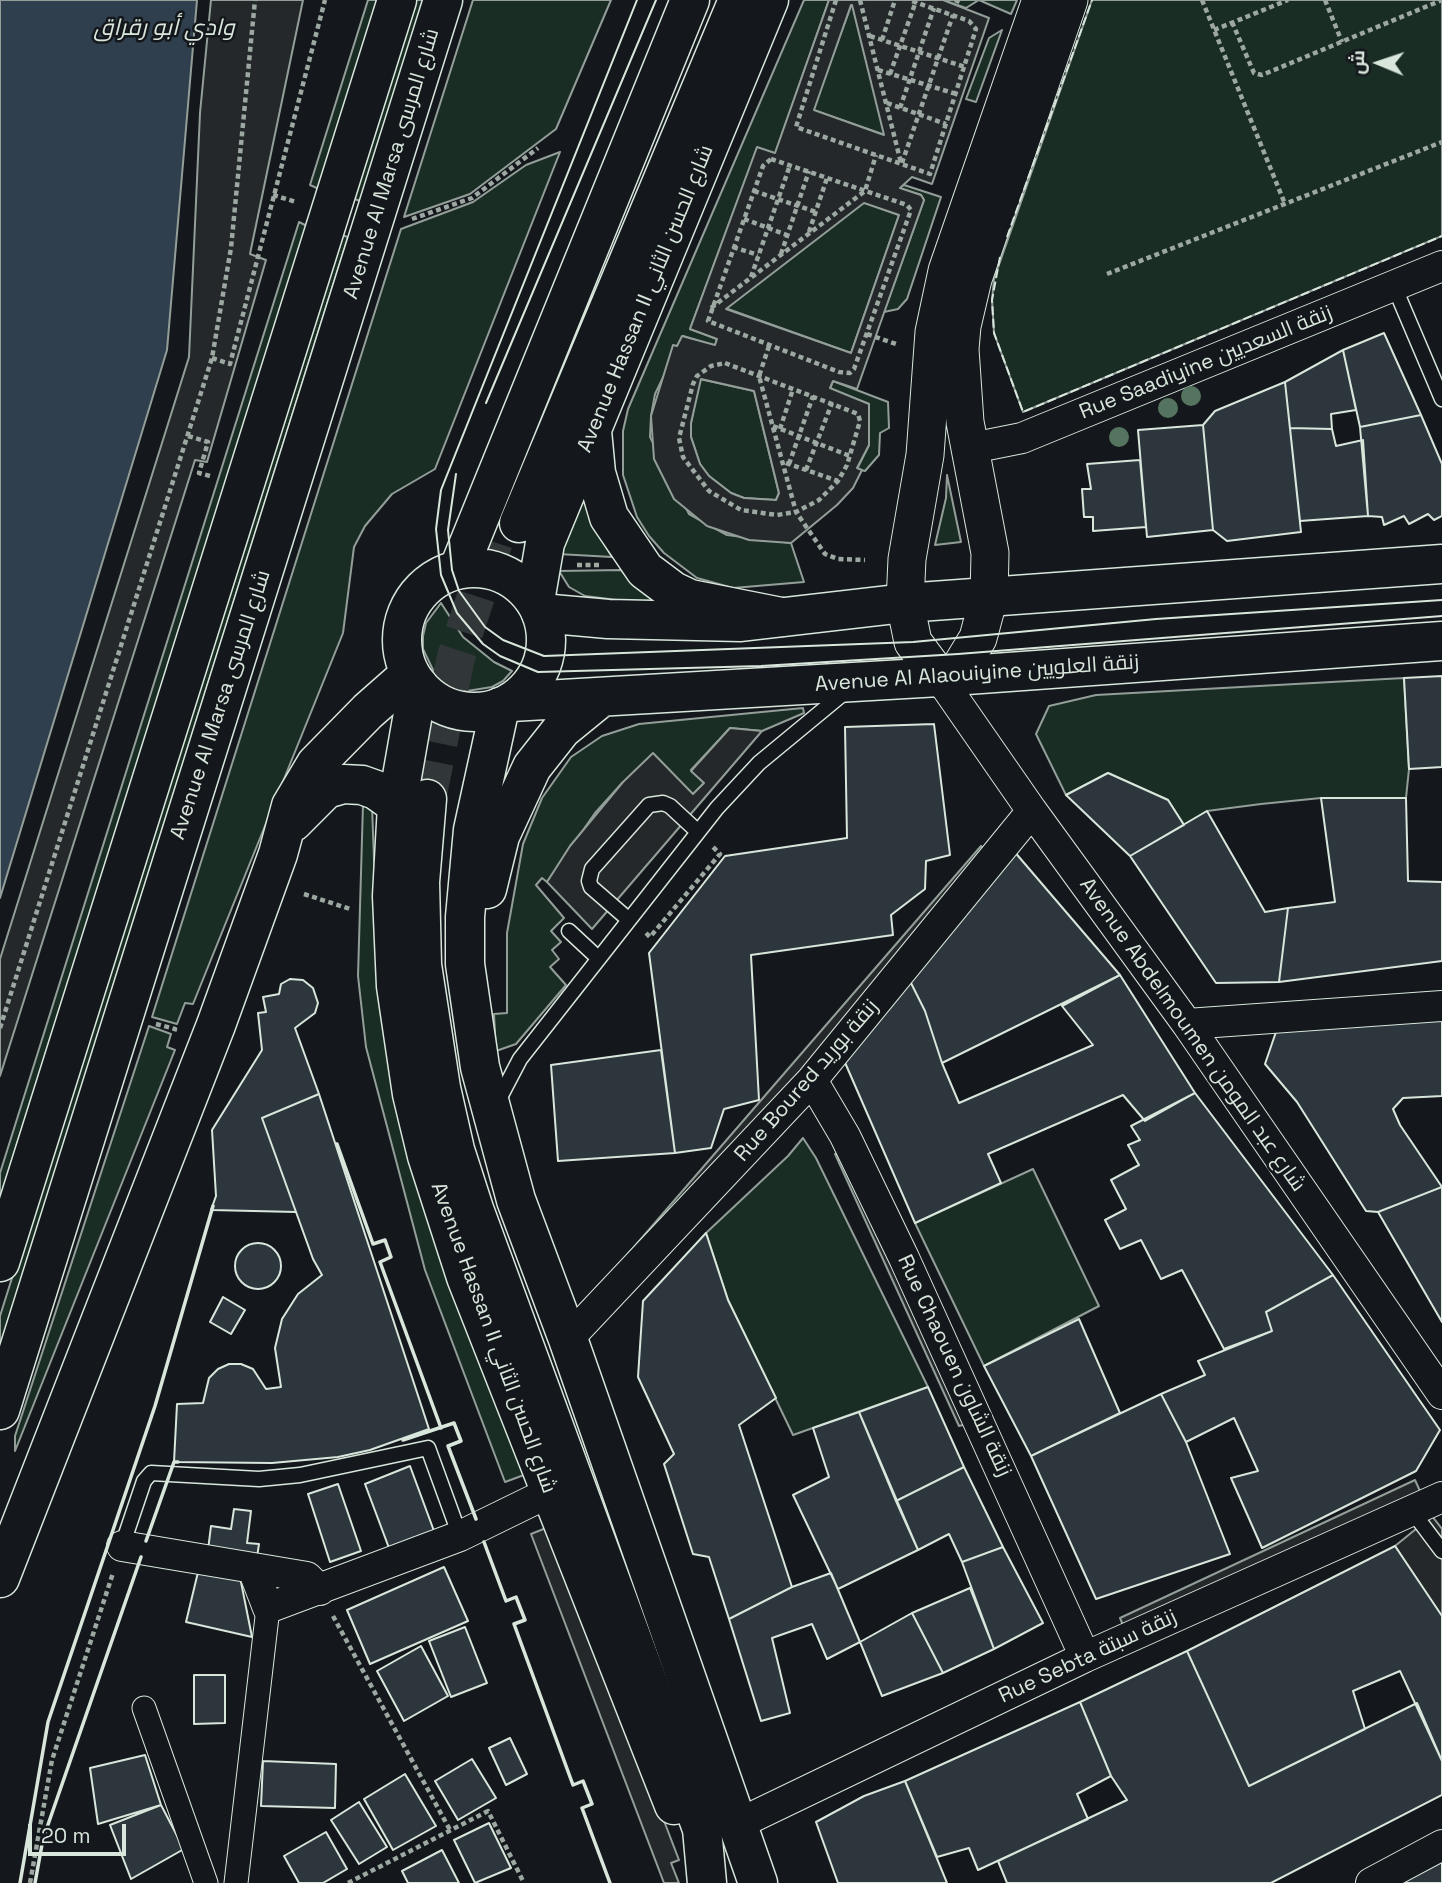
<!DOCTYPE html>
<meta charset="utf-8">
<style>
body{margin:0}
#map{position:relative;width:1442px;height:1883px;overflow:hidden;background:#14181c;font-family:"Space Grotesk",Cairo,sans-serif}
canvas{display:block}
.north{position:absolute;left:1344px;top:28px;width:70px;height:70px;-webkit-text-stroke:5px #14181c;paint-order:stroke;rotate:272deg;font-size:19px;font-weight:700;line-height:28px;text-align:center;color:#d8e6dc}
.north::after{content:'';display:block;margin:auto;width:24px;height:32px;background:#d8e6dc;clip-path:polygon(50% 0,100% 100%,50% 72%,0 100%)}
.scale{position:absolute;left:28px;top:1824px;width:98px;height:32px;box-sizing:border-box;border:4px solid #d8e6dc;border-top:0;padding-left:9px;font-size:21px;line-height:24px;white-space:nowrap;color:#d8e6dc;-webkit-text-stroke:5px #14181c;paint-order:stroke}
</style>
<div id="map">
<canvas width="1442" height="1883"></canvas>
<div class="north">ش</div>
<div class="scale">20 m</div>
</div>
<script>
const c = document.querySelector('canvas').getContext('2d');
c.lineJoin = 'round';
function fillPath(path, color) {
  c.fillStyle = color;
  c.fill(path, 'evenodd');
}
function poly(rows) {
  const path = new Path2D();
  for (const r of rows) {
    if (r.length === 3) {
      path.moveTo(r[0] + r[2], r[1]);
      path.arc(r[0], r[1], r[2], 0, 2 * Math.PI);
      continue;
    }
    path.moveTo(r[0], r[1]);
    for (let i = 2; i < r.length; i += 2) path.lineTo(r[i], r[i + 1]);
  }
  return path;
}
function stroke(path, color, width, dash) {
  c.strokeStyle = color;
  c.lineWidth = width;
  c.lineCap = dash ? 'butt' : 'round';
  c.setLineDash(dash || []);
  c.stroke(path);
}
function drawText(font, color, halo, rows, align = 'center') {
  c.font = font + ' "Space Grotesk",Cairo,sans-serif';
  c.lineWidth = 5;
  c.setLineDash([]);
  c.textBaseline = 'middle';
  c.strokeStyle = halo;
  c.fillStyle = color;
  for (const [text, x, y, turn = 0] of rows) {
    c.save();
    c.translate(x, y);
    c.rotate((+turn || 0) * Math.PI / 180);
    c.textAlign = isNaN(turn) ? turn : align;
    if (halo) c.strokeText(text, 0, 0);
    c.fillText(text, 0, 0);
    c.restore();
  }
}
const green = poly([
 [368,0,378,0,319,189,310,185,368,0],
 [414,0,425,0,360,201,352,198,414,0],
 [473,0,611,0,556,129,470,194,404,217,473,0],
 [804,0,829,0,775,154,757,148,690,329,717,339,715,346,683,336,655,394,651,416,650,437,689,514,727,535,791,543,804,582,733,588,697,578,664,553,649,536,637,517,623,475,623,431,628,409,804,0],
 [943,0,1017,0,1011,14,979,0,966,8,943,0],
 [1092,0,1442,0,1442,236,1023,412,994,333,992,300,994,279,1092,0],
 [852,3,885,135,813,110,852,3],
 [1002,30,976,102,966,99,989,38,1002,30],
 [560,152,435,469,392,494,365,526,354,547,343,633,193,1004,185,1003,177,1024,152,1017,401,229,473,202,526,165,560,152],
 [904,185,941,197,907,299,898,309,884,312,924,200,921,195,899,188,904,185],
 [864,202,899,215,851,353,725,308,864,202],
 [299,222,307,226,0,1198,0,1173,299,222],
 [341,235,348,237,0,1347,0,1316,341,235],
 [700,379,754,391,779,493,776,500,744,498,731,493,709,476,700,464,691,437,691,423,700,379],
 [833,381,888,402,889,428,880,433,879,455,865,471,857,469,869,445,869,404,830,389,833,381],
 [947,475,961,542,935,545,946,498,947,475],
 [585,484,592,523,612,557,558,554,585,484],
 [621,570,629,580,673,607,585,596,569,587,559,571,621,570],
 [441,603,463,637,494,662,512,671,503,681,492,687,467,691,443,681,434,672,423,649,423,636,426,623,441,603],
 [1404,678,1409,769,1406,798,1321,798,1261,804,1207,811,1184,825,1168,800,1108,773,1066,795,1036,734,1049,706,1096,695,1404,678],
 [803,708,804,713,762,731,730,728,691,770,704,783,693,794,623,782,595,813,547,882,542,878,536,885,564,918,551,931,561,942,552,950,559,959,550,967,566,985,516,1044,496,1051,494,1014,507,1013,507,933,523,844,542,798,571,757,602,736,639,724,803,708],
 [363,804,372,807,378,961,524,1475,505,1482,425,1270,366,1047,358,976,363,804],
 [149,1026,171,1034,167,1047,175,1050,15,1451,15,1436,149,1026],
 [803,1138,816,1158,928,1387,793,1435,728,1300,706,1233,788,1156,803,1138],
 [1033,1169,1099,1306,984,1366,915,1223,1033,1169]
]);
fillPath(green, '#1a2d24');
stroke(green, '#939e99', 2);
const parking = poly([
 [211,0,303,0,250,254,266,260,207,462,195,460,0,1076,0,959,189,357,200,113,211,0],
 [829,0,943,0,989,18,932,184,912,177,900,188,921,195,924,200,857,389,833,381,830,388,869,404,869,445,857,468,862,470,853,488,837,505,791,543,749,540,707,526,674,499,654,459,651,416,673,345,677,346,682,336,715,345,717,339,690,329,757,147,775,153,829,0],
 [851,5,852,5,884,135,814,110,851,5],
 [864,203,899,215,851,353,726,309,864,203],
 [701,379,754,391,779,493,776,500,744,498,731,493,709,476,700,464,691,437,691,423,701,379],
 [730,728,762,731,592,929,547,882,570,846,623,782,653,753,693,794,704,783,691,771,730,728],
 [981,846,988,853,617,1284,608,1277,981,846],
 [845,1151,971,1423,959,1426,835,1154,845,1151],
 [1415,1480,1420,1491,1125,1630,1120,1618,1415,1480],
 [1432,1516,1442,1529,1442,1617,1395,1546,1432,1516],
 [551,1526,679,1860,671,1863,679,1883,664,1883,531,1534,551,1526]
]);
fillPath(parking, '#24282b');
stroke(parking, '#939e99', 2);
const water = poly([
 [0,0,197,0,167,350,0,898,0,0]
]);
fillPath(water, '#2f3f4d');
stroke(water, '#939e99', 2);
const building = poly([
 [1384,333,1421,415,1360,427,1343,350,1384,333],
 [1343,350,1356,410,1331,414,1332,429,1290,428,1285,382,1343,350],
 [1285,382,1301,532,1227,541,1213,530,1203,425,1215,411,1285,382],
 [1421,415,1442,464,1442,516,1434,520,1428,514,1409,524,1404,516,1384,525,1382,517,1368,516,1360,427,1421,415],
 [1203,425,1213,530,1147,537,1138,430,1203,425],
 [1290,428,1332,429,1336,446,1363,440,1368,516,1300,521,1290,428],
 [1140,460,1146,527,1093,531,1093,517,1084,517,1082,489,1091,489,1087,464,1140,460],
 [1442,676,1442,767,1409,769,1404,678,1442,676],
 [934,724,950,855,926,861,925,889,891,915,893,935,751,955,759,1100,724,1109,711,1148,675,1153,649,953,725,856,847,838,845,727,934,724],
 [1108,773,1168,800,1184,825,1130,856,1066,795,1108,773],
 [1321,798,1406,798,1408,881,1442,882,1442,961,1279,982,1288,908,1335,902,1321,798],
 [1207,811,1265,912,1288,908,1279,982,1216,983,1130,856,1207,811],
 [1013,850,1120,975,942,1063,925,1011,908,977,1013,850],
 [1120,975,1195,1093,1145,1121,1123,1095,988,1154,1001,1183,915,1223,843,1058,908,977,925,1011,942,1063,959,1103,1093,1045,1062,1006,1120,975],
 [290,979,303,980,313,988,318,1003,315,1013,295,1028,319,1094,262,1118,296,1212,211,1210,216,1196,212,1130,262,1050,258,1013,266,1012,263,997,279,994,281,984,290,979],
 [1442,1018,1442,1096,1403,1098,1393,1109,1400,1125,1442,1187,1378,1212,1366,1211,1297,1102,1265,1064,1278,1026,1442,1018],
 [661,1050,675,1153,558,1161,551,1065,661,1050],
 [1195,1093,1333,1275,1266,1312,1272,1331,1224,1349,1182,1270,1161,1279,1141,1240,1120,1249,1105,1220,1126,1209,1111,1180,1139,1165,1128,1145,1140,1140,1131,1126,1195,1093],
 [319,1094,429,1429,370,1450,338,1457,272,1463,174,1462,177,1404,203,1403,209,1378,218,1369,229,1364,241,1364,253,1369,266,1389,281,1387,275,1348,282,1319,298,1294,322,1275,313,1259,262,1118,319,1094],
 [1442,1187,1442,1322,1378,1212,1442,1187],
 [706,1233,728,1300,776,1398,739,1425,792,1587,729,1619,709,1557,693,1554,664,1464,674,1454,638,1377,643,1301,706,1233],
 [258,1266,23],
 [1333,1275,1440,1430,1416,1471,1262,1548,1231,1478,1258,1471,1234,1418,1186,1442,1161,1394,1205,1375,1198,1361,1272,1331,1266,1312,1333,1275],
 [223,1297,245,1310,231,1334,210,1322,223,1297],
 [1079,1319,1120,1413,1031,1456,984,1366,1079,1319],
 [928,1387,964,1467,896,1501,859,1412,928,1387],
 [1161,1394,1186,1442,1230,1554,1096,1599,1031,1456,1161,1394],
 [859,1412,918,1550,838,1589,793,1495,829,1477,813,1428,859,1412],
 [410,1466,434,1531,389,1548,365,1484,410,1466],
 [964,1467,1003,1547,962,1562,949,1534,918,1550,896,1501,964,1467],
 [338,1484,361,1551,330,1562,308,1494,338,1484],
 [234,1509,251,1511,247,1543,259,1544,256,1564,207,1558,211,1526,231,1529,234,1509],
 [1395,1546,1442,1616,1442,1761,1400,1671,1353,1691,1365,1729,1249,1786,1187,1651,1395,1546],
 [1003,1547,1043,1623,994,1649,962,1562,1003,1547],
 [444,1567,468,1621,370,1664,347,1610,444,1567],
 [199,1568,240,1577,252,1637,186,1622,199,1568],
 [831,1573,860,1642,827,1659,812,1624,772,1638,790,1713,761,1721,729,1619,792,1587,831,1573],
 [970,1588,994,1649,943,1673,912,1613,970,1588],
 [912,1613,943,1673,882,1696,860,1642,912,1613],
 [465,1627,487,1683,451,1697,429,1641,465,1627],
 [421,1646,448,1696,404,1721,377,1671,421,1646],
 [1187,1651,1249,1786,1417,1703,1442,1761,1442,1795,1271,1883,1007,1883,998,1861,1127,1800,1111,1776,1080,1702,1187,1651],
 [194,1675,225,1675,225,1723,194,1724,194,1675],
 [1080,1702,1111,1776,1077,1794,1088,1819,978,1870,969,1848,937,1857,905,1781,1080,1702],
 [510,1738,527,1774,506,1785,489,1748,510,1738],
 [145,1755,161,1805,98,1824,90,1768,145,1755],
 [472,1759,496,1798,458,1820,435,1781,472,1759],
 [263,1761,336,1764,335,1808,261,1806,263,1761],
 [405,1774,436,1826,393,1850,364,1799,405,1774],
 [905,1781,947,1883,838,1883,816,1822,864,1796,905,1781],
 [359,1802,387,1847,359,1864,331,1820,359,1802],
 [161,1805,184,1849,131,1879,110,1825,161,1805],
 [489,1823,511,1868,475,1883,454,1840,489,1823],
 [326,1832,347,1869,323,1883,299,1883,284,1856,326,1832],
 [442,1850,459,1883,408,1883,402,1871,442,1850],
 [1442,1861,1442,1883,1399,1883,1442,1861]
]);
fillPath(building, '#2c363c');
stroke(building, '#d8e6dc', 2);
stroke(poly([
 [427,799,456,657,501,520]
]), '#313739', 38, [38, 19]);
const service = poly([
 [1394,286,1442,399],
 [629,920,591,887,589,881,592,869,649,805,663,803,670,806,697,831],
 [569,931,598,958],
 [498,1101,520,1059,717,808,759,763,845,692],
 [1412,1511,1442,1551],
 [122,1546,144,1481,151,1473,259,1479,300,1475,428,1448,460,1536]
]);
const pedestrian = poly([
 [144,1708,206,1883],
 [236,1883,268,1608]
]);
const minor = poly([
 [967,449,1022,438,1442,266],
 [939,677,1032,811,1187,1024,1442,1394],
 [1187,1024,1442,1006],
 [812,1080,845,1136,904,1258,1085,1657],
 [568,1339,812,1080,1032,811],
 [122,1546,307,1577,320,1590],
 [253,1569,268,1608,460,1536,550,1492],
 [738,1824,1085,1657,1442,1497],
 [1371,1883,1442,1845]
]);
const tertiary = poly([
 [955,676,978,638,989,597,990,553,965,422,960,349,962,326,973,279,1069,0],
 [939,677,913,642,905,603,907,559,925,455,934,332,947,271,1041,0]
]);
const primary = poly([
 [541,613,608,619,741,622,905,603,1442,564],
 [418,685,397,805,392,896,396,986,412,1094,427,1156,466,1277,674,1805],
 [511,702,939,677,1442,641],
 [500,707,473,830,465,917,465,964,480,1067,516,1200,568,1339,758,1883],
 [487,889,500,836,532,767,562,729,600,698],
 [0,1262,397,0],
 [0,1410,443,0]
]);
const trunk = poly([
 [592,431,596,473,609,517,645,570,673,591,690,599,781,617],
 [519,523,738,0],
 [459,568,690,0],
 [474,640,72],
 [535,601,545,543,769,0],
 [427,799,420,882,422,965,441,1088,455,1150,474,1209,702,1829,707,1883],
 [293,822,326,789,343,784,362,785,376,790,397,805],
 [0,1578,216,1025,278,854,291,806,316,764,368,711,410,674],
 [699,1776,718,1811,738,1824]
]);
stroke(service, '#d8e6dc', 17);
stroke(pedestrian, '#d8e6dc', 25);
stroke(minor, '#d8e6dc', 32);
stroke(tertiary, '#d8e6dc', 39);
stroke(primary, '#d8e6dc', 41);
stroke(trunk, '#d8e6dc', 41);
stroke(poly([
 [836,0,796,127,930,174,976,29,969,21,909,0],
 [860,0,901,163],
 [955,0,962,3],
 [1202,0,1285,204],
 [1325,0,1342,42],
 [1232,22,1254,73,1262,75,1442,0],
 [1214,30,1288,0],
 [870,36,965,67],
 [882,40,895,0],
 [878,70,956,94],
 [890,74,916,1],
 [887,103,946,124],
 [900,108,934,8],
 [771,159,907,205,911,210,854,369,850,373,839,372,708,321,763,166,771,159],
 [902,163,953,15],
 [754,191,816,212],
 [273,195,296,202],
 [412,219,472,198,538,148],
 [744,219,787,235],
 [809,232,827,178],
 [733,247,758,255],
 [781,254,809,171],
 [1107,274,1442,142],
 [751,277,790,165],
 [711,308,865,191,876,155],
 [867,334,899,345],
 [769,346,759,376,796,512,825,554,838,559,865,560],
 [212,358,230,364,325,0],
 [725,363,858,414,860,421,847,465,838,481,819,500,796,512,777,515,741,510,709,491,683,457,679,438,693,384,697,376,711,366,725,363],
 [773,426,850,456],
 [780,429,793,389],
 [188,436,208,442,199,473,210,476],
 [786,463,838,481],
 [789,464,813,396],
 [806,470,832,403],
 [577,565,600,565],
 [304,894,350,909],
 [646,933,650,937,720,854,713,847],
 [156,1024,175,1029,174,1032],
 [0,1028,212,358,231,248,255,0],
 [333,1616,450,1830],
 [30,1883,52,1760,113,1573],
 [348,1883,488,1811,524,1883]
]), '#9da8a2', 4.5, [5, 3.5]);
stroke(service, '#14181c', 14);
stroke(pedestrian, '#14181c', 23);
stroke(minor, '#14181c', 30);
stroke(tertiary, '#14181c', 37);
stroke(primary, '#14181c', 38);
stroke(trunk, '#14181c', 38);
stroke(poly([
 [637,0,441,490,436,529,441,575,457,613,483,644,500,656,538,672,761,666,958,654,1442,616],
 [486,403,656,0],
 [456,474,448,530,452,570,459,591,485,627,503,640,544,656,913,642,1156,619,1442,600]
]), '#d8e6dc', 2);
stroke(poly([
 [1007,237,1092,0],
 [1000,257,992,300,994,333,1023,412,1442,236]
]), '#d8e6dc', 2, [9, 3.5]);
stroke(poly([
 [337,1144,373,1244,385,1240,391,1257,380,1262,441,1428],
 [403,1440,454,1423,461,1441,448,1446,476,1519],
 [146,1541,174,1462,178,1462],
 [484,1542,506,1601,516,1597,525,1620,514,1624,573,1785,583,1781,592,1804,582,1808,610,1883],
 [20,1883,48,1722,155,1406,213,1206],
 [35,1883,43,1839,141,1557]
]), '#d8e6dc', 3.5);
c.fillStyle = '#55745f';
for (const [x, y] of [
 [1191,396],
 [1168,408],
 [1119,437]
]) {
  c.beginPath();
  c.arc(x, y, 10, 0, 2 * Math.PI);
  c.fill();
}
drawText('21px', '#d8e6dc', '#14181c', [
 ["Avenue Al Marsa شارع المرسى",392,164,-73],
 ["Avenue Hassan II شارع الحسن الثاني",646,299,-68],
 ["Rue Saadiyine زنقة السعديين",1206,363,-22],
 ["Avenue Al Alaouiyine زنقة العلويين",977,674,-4],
 ["Avenue Al Marsa شارع المرسى",221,705,-72],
 ["Avenue Abdelmoumen شارع عبد المومن",1192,1035,55],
 ["Rue Boured زنقة بوريد",807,1081,-49],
 ["Avenue Hassan II شارع الحسن الثاني",493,1338,70],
 ["Rue Chaouen زنقة الشاون",954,1366,65],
 ["Rue Sebta زنقة سبتة",1088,1657,-25]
]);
drawText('italic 23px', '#d8e6dc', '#14181c', [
 ["وادي أبو رقراق",164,29]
]);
</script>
